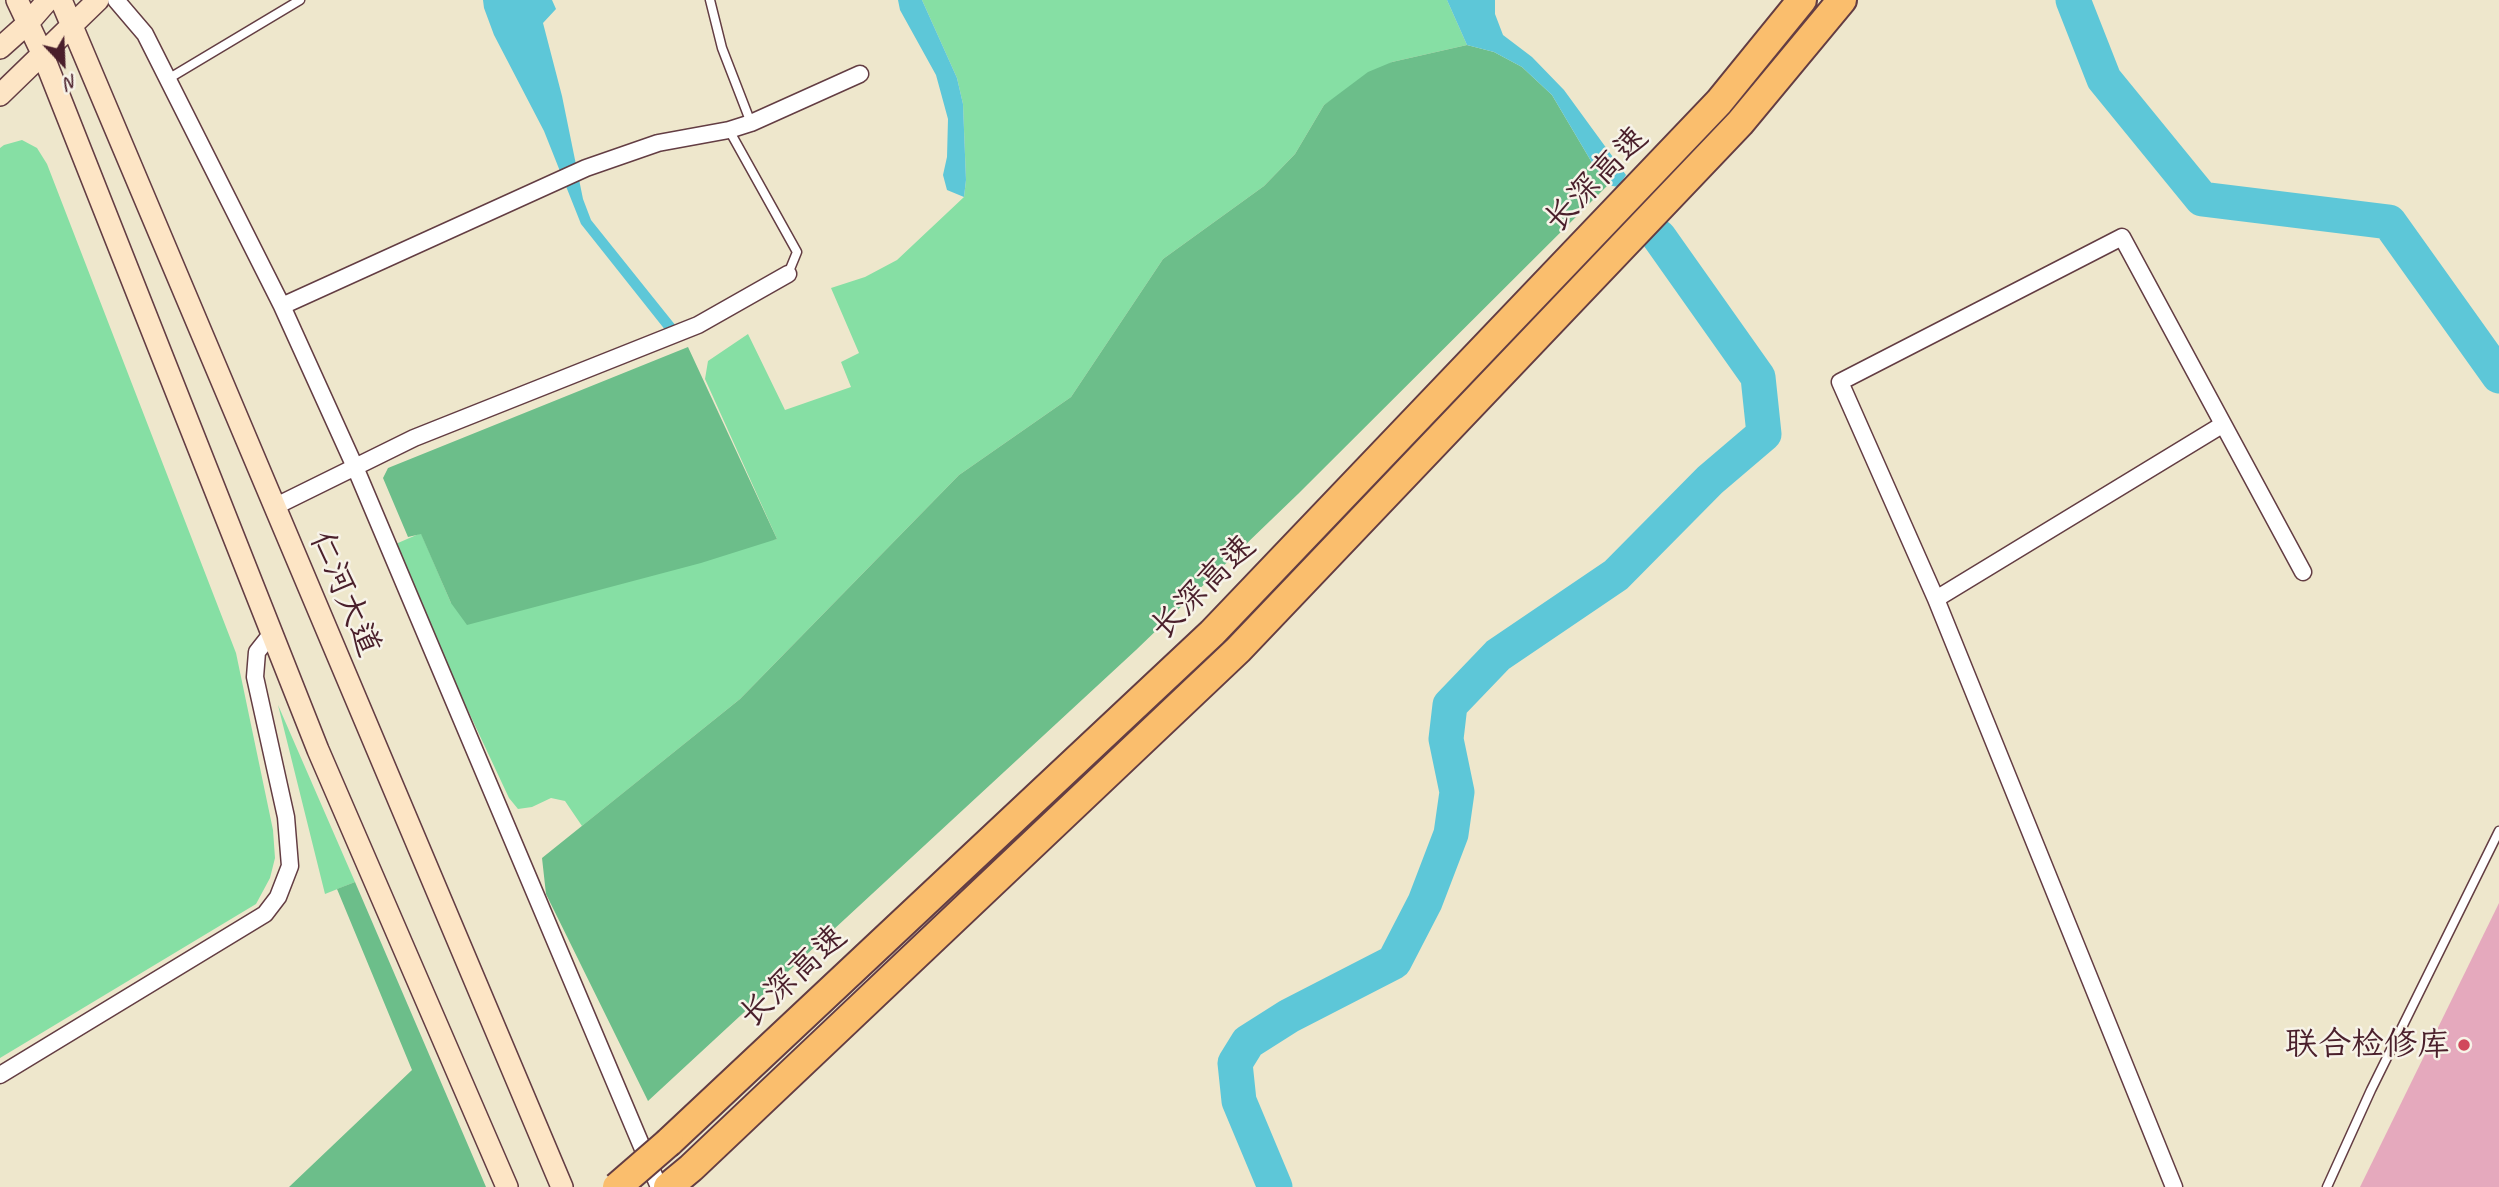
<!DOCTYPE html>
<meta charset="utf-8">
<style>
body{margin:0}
#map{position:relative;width:2499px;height:1187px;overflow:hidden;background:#eee7cc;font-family:Caveat,sans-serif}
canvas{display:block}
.north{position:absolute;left:28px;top:28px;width:70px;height:70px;-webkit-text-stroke:5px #f7f3e8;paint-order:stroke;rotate:157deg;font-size:19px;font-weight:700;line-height:28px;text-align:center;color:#4a1f2b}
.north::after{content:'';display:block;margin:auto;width:24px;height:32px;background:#4a1f2b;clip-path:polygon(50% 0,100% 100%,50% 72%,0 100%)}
</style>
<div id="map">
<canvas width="2499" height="1187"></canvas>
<div class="north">N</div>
</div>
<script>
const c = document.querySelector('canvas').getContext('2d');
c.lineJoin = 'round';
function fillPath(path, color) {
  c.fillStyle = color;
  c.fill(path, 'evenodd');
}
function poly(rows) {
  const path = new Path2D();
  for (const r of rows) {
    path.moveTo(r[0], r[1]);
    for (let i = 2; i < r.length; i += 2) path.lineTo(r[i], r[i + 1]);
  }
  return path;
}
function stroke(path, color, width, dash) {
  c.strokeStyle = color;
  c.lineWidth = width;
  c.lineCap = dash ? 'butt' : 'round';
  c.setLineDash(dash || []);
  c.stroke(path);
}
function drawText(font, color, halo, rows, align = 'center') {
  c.font = font + ' Caveat,"LXGW WenKai TC",sans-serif';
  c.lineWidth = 5;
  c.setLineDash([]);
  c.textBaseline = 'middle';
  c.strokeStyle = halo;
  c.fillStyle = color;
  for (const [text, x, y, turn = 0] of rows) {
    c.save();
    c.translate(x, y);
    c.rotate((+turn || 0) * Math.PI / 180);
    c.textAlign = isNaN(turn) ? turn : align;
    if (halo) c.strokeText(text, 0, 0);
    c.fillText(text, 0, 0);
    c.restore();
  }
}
fillPath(poly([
 [922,0,1447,0,1467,45,1392,62,1324,105,1295,154,1264,186,1163,259,1071,397,959,475,740,699,582,826,565,801,551,798,532,807,518,809,509,798,391,546,421,533,451,603,777,539,705,379,708,361,748,334,785,410,851,387,841,362,859,353,831,288,865,277,897,260,964,197,966,180,963,104,957,78],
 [22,140,37,148,47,164,236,653,273,830,275,858,270,878,256,904,0,1058,0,148,4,145],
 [278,705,355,882,325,894]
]), '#86dfa4');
fillPath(poly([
 [1467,45,1494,52,1522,67,1552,95,1591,161,1608,185,1298,494,1136,650,648,1101,546,894,542,858,740,699,959,475,1071,397,1163,259,1264,186,1295,154,1324,105,1368,72,1392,62],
 [688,347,777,539,701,563,467,625,451,603,421,534,408,537,383,478,388,468],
 [355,882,486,1187,289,1187,412,1070,337,889]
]), '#6cbe8a');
fillPath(poly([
 [483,0,552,0,556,9,543,23,562,96,583,199,591,220,676,326,666,331,581,224,544,131,494,35,484,8],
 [898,0,922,0,957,78,963,104,966,180,964,197,947,190,943,175,947,157,948,119,936,75,900,10],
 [1447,0,1495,0,1495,14,1503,35,1532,57,1564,90,1626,175,1618,187,1608,185,1591,161,1552,95,1522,67,1494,52,1467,45]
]), '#5dc7d8');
stroke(poly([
 [2073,0,2104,79,2202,199,2389,222,2499,376],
 [1275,1187,1239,1101,1235,1063,1248,1042,1289,1016,1394,962,1425,902,1451,834,1457,792,1446,739,1450,705,1498,655,1616,575,1710,480,1764,434,1758,377,1659,237]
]), '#5dc7d8', 35);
fillPath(poly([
 [2499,903,2499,1187,2360,1187]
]), '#e5a9bd');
const service = poly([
 [710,0,722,48,751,123],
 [168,79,300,0],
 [729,130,797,252,788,274],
 [2327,1187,2371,1090,2499,831]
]);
const minor = poly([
 [116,0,145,34,282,306,355,467,659,1187],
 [282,306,586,168,658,143,729,130,751,123,860,74],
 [274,507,414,438,698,325,788,274],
 [1936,599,1840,382,2122,237,2303,572],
 [0,1075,265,914,278,897,290,866,286,817,255,677,257,652,272,633],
 [2174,1187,1936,599,2222,425]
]);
const secondary = poly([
 [17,0,43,55,318,750,507,1187],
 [61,0,562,1187],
 [0,48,28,23,48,0],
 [0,95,98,0]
]);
const motorway = poly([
 [669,1142,1212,633,1719,102,1802,0],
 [668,1187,691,1168,1238,650,1740,123,1842,0]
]);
stroke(service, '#633d43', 11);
stroke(minor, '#633d43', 19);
stroke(secondary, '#633d43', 24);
stroke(motorway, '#633d43', 32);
stroke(service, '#fff', 8);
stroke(minor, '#fff', 16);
stroke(secondary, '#fde5c5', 21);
stroke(motorway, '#fabe6d', 28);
const motorwayBridge = poly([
 [617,1187,669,1142]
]);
stroke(motorwayBridge, '#633d43', 32, []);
stroke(motorwayBridge, '#fabe6d', 28);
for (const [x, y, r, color] of [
 [2464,1045,7,"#d1495b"]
]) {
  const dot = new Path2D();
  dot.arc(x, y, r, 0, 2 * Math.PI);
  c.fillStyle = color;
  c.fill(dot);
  stroke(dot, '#f7f3e8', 2.5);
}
drawText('33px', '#4a1f2b', '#f7f3e8', [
 ["长深高速",1597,180,-46],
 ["长深高速",1204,588,-45],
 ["仁河大道",344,594,67],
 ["长深高速",794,977,-43]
]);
drawText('33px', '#4a1f2b', '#f7f3e8', [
 ["联合检修库",2450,1045]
], 'right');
</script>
